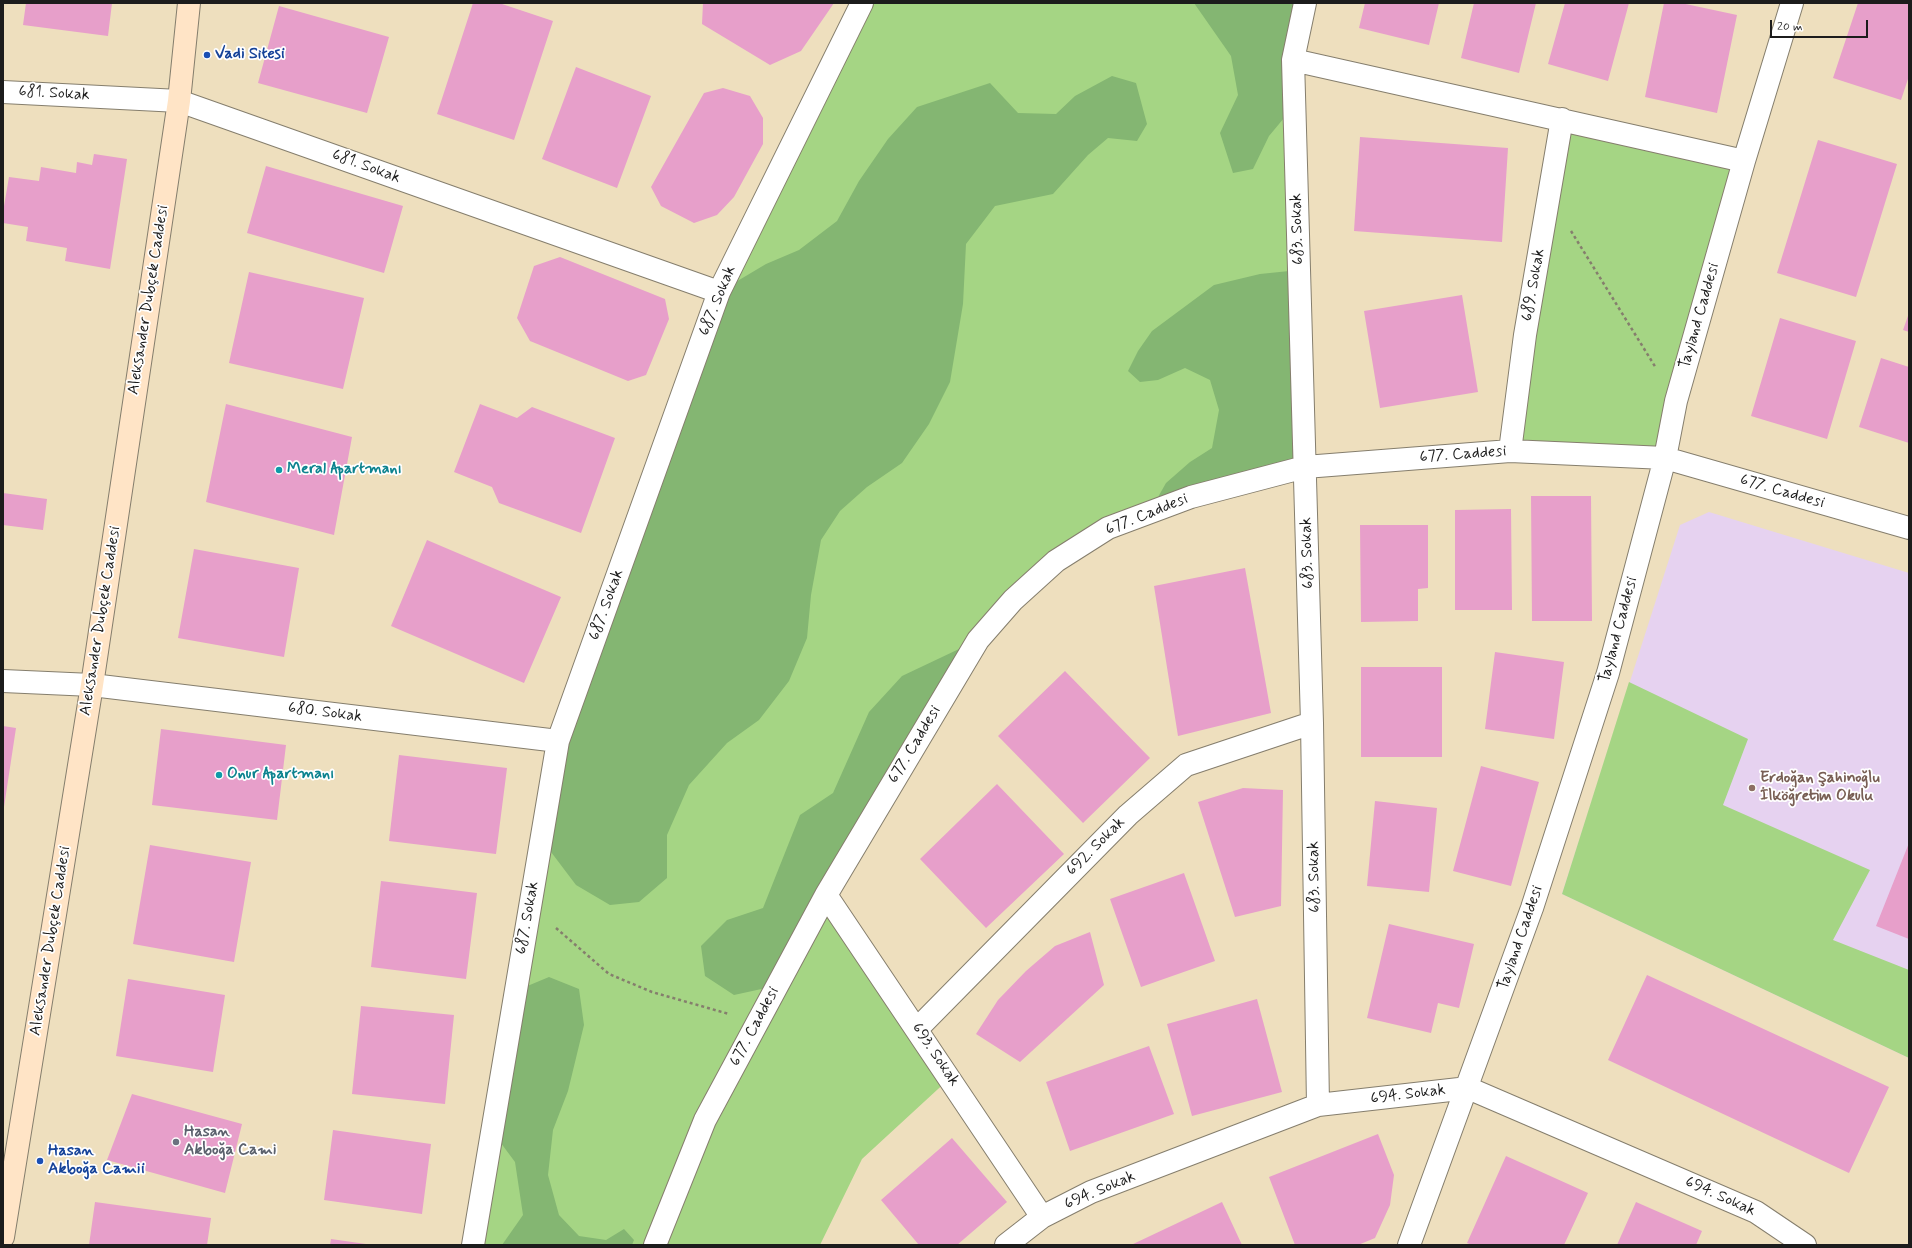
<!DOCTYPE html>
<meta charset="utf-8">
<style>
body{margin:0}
#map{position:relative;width:1912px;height:1248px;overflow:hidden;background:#eedfbe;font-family:Mynerve,sans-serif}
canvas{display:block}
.frame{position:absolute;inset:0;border:4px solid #1c1c1c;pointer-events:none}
.scale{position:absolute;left:1770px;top:20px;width:98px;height:18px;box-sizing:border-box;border:2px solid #1c1c1c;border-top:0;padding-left:5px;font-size:12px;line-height:14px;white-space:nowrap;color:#1c1c1c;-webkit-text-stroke:3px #fff;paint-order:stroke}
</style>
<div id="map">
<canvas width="1912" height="1248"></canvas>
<div class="frame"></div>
<div class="scale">20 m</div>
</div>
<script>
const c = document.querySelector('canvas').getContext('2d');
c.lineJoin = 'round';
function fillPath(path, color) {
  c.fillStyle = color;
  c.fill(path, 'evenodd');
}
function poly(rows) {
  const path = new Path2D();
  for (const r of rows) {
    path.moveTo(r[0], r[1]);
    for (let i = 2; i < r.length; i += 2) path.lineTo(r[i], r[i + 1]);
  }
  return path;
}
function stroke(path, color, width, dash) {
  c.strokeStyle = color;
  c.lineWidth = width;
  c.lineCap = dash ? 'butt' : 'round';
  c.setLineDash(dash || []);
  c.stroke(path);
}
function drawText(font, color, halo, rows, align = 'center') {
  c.font = font + ' Mynerve,sans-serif';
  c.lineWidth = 3.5;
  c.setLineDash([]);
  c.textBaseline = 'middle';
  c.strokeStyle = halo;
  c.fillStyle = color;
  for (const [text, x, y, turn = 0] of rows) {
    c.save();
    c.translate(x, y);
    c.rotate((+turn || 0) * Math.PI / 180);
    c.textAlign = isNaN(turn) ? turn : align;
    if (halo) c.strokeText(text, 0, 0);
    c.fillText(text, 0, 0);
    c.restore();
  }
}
fillPath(poly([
 [1709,512,1909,573,1909,1058,1562,894,1680,525]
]), '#e6d2f0');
fillPath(poly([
 [862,3,1305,3,1293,60,1305,467,1149,513,1013,600,826,894,950,1078,862,1159,820,1245,473,1245,558,741,719,293],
 [1562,119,1744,161,1665,458,1510,451],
 [1629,682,1748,739,1723,805,1870,870,1833,940,1909,970,1909,1058,1562,894]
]), '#a5d584');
fillPath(poly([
 [1190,3,1305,3,1294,106,1269,136,1253,169,1233,173,1220,133,1238,95,1231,56,1194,3],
 [1112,76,1136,83,1147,124,1137,141,1108,138,1088,155,1053,194,995,206,966,244,963,304,950,382,929,424,902,463,867,487,840,511,821,540,811,595,807,638,789,681,759,720,727,743,689,785,667,835,667,878,639,902,610,905,576,885,548,848,558,741,719,292,766,264,799,250,837,221,859,181,888,139,917,107,990,83,1018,113,1056,114,1075,96],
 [1299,270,1305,467,1149,513,1166,483,1190,462,1212,448,1219,410,1210,380,1185,368,1158,380,1140,382,1128,371,1138,351,1152,331,1214,285,1260,274],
 [978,640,766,988,734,995,705,976,701,946,727,920,763,908,800,815,833,793,869,712,902,676],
 [549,977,579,989,584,1025,568,1091,553,1130,548,1175,559,1215,579,1236,606,1240,624,1229,634,1240,632,1245,502,1245,523,1215,515,1162,492,1131,525,987]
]), '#84b672');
fillPath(poly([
 [26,3,112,3,108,36,23,25],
 [473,3,499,3,553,21,514,140,437,114],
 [703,3,834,3,801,51,770,65,702,24],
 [1365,3,1439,3,1429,45,1359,28],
 [1474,3,1536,3,1519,73,1461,58],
 [1565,3,1629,3,1608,81,1548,64],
 [1664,3,1681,3,1737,15,1717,113,1645,97],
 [1858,3,1909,3,1909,76,1901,100,1833,78],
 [279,6,389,37,367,113,258,83],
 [576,67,651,96,617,188,542,159],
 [723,88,750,96,763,118,763,144,734,197,717,215,694,223,661,206,651,187,704,93],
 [1360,137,1508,148,1502,242,1354,231],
 [1818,140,1897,164,1856,297,1777,273],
 [94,154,127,159,110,269,65,261,67,248,26,241,28,227,3,223,3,212,9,177,39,181,41,167,76,173,77,162,92,165],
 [266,166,403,206,384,273,247,233],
 [560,257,665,299,669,319,646,375,628,381,530,341,517,318,534,266],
 [249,272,364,298,343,389,229,363],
 [1462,295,1478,392,1380,408,1364,311],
 [1909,313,1909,332,1903,330],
 [1780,318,1856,341,1827,439,1751,416],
 [1881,358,1909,367,1909,443,1859,427],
 [226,404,352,437,334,535,206,502],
 [480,404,517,418,532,407,615,438,581,533,499,503,492,487,454,472],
 [3,493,47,499,43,530,3,525],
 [1531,496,1591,496,1592,621,1532,621],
 [1511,509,1512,610,1455,610,1455,510],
 [1360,525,1428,525,1428,588,1418,589,1418,621,1361,622],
 [427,540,561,597,524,683,391,626],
 [194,549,299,568,284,657,178,638],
 [1245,568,1271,713,1178,736,1154,586],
 [1495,652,1564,662,1554,739,1485,729],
 [1361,667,1442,667,1442,757,1361,757],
 [1065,671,1150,758,1083,823,998,736],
 [3,726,16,728,4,807,3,807],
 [161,729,286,745,277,820,152,805],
 [399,755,507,768,496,854,389,841],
 [1481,766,1539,782,1511,886,1453,871],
 [997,784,1064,854,986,928,920,859],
 [1243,788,1283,790,1281,906,1235,917,1198,802],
 [1375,801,1437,808,1429,892,1367,886],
 [1909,843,1909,939,1876,926],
 [150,845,251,862,234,962,133,944],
 [1184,873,1215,961,1141,987,1110,899],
 [381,881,477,893,466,979,371,967],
 [1389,924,1474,944,1459,1008,1438,1003,1431,1033,1367,1018],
 [1090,932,1104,985,1020,1062,976,1034,998,1000,1026,971,1055,946],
 [1647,975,1889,1087,1849,1173,1608,1060],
 [128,979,225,995,213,1072,116,1056],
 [1257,999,1282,1092,1192,1116,1167,1024],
 [361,1006,454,1015,445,1104,352,1094],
 [1149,1046,1174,1114,1070,1151,1046,1082],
 [132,1094,242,1124,225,1193,107,1160],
 [333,1130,431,1144,422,1214,324,1200],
 [1378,1134,1394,1175,1390,1205,1375,1238,1358,1245,1295,1245,1269,1177],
 [952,1138,1007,1202,957,1245,919,1245,881,1200],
 [1506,1156,1588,1193,1564,1245,1472,1245,1467,1243],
 [95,1202,211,1218,207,1245,89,1245],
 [1222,1202,1242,1245,1131,1245],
 [1636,1202,1702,1231,1696,1245,1617,1245],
 [331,1239,366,1244,366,1245,330,1245]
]), '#e79fca');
const street = poly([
 [1305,3,1293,60,1312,723,1318,1105],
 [1293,60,1744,161],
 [3,92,179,101,719,292],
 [1510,451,1525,335,1562,119],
 [3,681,92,685,558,741],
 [826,895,1042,1217],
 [917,1029,1128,815,1186,765,1312,723],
 [473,1245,558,741,719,292,862,3],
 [655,1245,705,1120,826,895,978,640,1013,600,1056,561,1108,528,1191,497,1305,467,1510,451,1665,458,1909,528],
 [1006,1245,1042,1217,1091,1192,1318,1105,1468,1088,1756,1212,1805,1245],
 [1409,1245,1532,908,1608,673,1665,458,1676,401,1744,161,1792,3]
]);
const secondary = poly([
 [3,1237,92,685,179,101,189,3]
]);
stroke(street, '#857e6d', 24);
stroke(secondary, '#857e6d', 24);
stroke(poly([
 [1571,231,1656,368],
 [556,928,609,974,652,992,729,1014]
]), '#857e6d', 2.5, [3, 3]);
stroke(street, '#fff', 22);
stroke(secondary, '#ffe4c6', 22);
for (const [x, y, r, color] of [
 [207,55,4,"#1a4fb4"],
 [279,470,4,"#0f9aa8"],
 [219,775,4,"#0f9aa8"],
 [1752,788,4,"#8d6e63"],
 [176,1142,4,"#6b7280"],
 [40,1161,4,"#1a4fb4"]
]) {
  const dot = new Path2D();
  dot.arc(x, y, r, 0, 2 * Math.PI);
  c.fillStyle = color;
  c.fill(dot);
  stroke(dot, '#fff', 1.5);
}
drawText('bold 16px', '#164399', '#fff', [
 ["Vadi Sitesi",215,55],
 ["Hasan",48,1152],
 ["Akboğa Camii",48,1170]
], 'left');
drawText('16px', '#1c1c1c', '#fff', [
 ["681. Sokak",54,94,3],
 ["681. Sokak",366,167,20],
 ["683. Sokak",1298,229,-92],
 ["689. Sokak",1534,285,-80],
 ["Aleksander Dubçek Caddesi",149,300,-81],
 ["687. Sokak",718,301,-68],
 ["Tayland Caddesi",1700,316,-74],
 ["677. Caddesi",1463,455,-4],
 ["677. Caddesi",1782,492,16],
 ["677. Caddesi",1147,515,-22],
 ["683. Sokak",1308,553,-92],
 ["687. Sokak",607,605,-70],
 ["Aleksander Dubçek Caddesi",101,621,-81],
 ["Tayland Caddesi",1619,630,-75],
 ["680. Sokak",325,713,7],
 ["677. Caddesi",915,745,-59],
 ["692. Sokak",1096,847,-45],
 ["683. Sokak",1315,877,-91],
 ["687. Sokak",528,918,-80],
 ["Tayland Caddesi",1521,938,-71],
 ["Aleksander Dubçek Caddesi",51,941,-81],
 ["677. Caddesi",755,1027,-62],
 ["693. Sokak",935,1055,56],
 ["694. Sokak",1408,1095,-7],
 ["694. Sokak",1100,1191,-23],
 ["694. Sokak",1720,1197,24]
]);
drawText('bold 16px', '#0d838f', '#fff', [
 ["Meral Apartmanı",287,470],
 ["Onur Apartmanı",227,775]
], 'left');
drawText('bold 16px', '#785e54', '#fff', [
 ["Erdoğan Şahinoğlu",1760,779],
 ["İlköğretim Okulu",1760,797]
], 'left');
drawText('bold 16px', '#5b616d', '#fff', [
 ["Hasan",184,1133],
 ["Akboğa Cami",184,1151]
], 'left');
</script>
